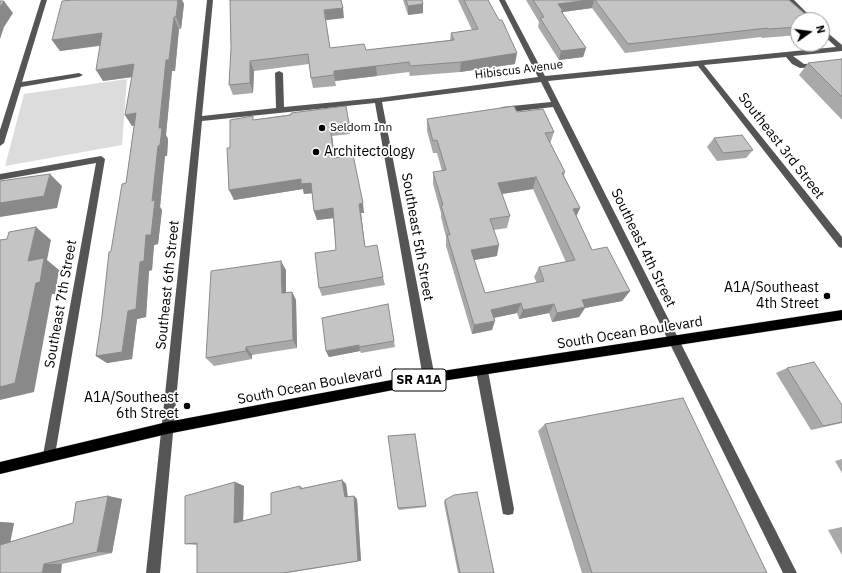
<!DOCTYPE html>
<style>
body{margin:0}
#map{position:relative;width:842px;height:573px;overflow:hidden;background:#fff;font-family:"IBM Plex Sans",sans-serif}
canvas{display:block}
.north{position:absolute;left:790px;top:12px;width:40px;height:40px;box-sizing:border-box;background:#fff;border:1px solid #999;border-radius:50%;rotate:76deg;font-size:11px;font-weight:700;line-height:16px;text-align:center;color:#000}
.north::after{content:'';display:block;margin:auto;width:14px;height:18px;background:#000;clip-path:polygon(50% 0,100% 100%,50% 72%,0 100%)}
</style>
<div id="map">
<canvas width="842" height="573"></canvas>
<div class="north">N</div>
</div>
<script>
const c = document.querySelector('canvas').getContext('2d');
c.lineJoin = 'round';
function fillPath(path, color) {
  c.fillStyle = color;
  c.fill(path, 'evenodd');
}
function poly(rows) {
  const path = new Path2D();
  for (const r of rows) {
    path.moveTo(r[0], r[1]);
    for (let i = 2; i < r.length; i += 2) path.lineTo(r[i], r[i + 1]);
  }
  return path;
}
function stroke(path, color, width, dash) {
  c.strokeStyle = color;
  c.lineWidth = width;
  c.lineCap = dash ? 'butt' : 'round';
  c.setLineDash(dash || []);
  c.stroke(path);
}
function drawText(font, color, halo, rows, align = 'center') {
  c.font = font + ' "IBM Plex Sans",sans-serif';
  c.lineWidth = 3.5;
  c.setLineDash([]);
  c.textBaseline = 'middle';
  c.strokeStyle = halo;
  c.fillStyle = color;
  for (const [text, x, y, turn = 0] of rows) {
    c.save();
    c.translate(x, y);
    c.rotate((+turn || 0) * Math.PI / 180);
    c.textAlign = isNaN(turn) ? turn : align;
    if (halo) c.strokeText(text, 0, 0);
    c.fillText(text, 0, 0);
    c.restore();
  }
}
fillPath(poly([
 [127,79,122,145,5,166,24,94]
]), '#dcdcdc');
const major = poly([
 [842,310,842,320,429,383,167,434,0,474,0,462,167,422,429,373,842,310]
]);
stroke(major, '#dbdbdb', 1);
fillPath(poly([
 [41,0,47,0,22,82,79,73,83,75,79,77,21,87,4,143,0,146,0,130,41,0],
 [207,0,213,0,202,116,276,108,275,73,279,71,283,73,284,107,378,98,538,77,499,0,505,0,545,76,836,47,822,34,822,28,842,45,842,51,793,56,804,64,821,63,821,67,818,67,800,68,792,64,786,57,704,65,842,237,842,248,839,247,698,66,548,81,797,573,783,573,553,107,502,113,498,110,502,107,551,102,541,82,382,102,435,378,433,382,429,383,425,382,423,378,375,103,202,121,160,573,146,573,207,0],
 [787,0,794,0,814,20,807,20,787,0],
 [101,156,105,159,55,455,53,459,49,461,45,459,43,455,96,163,0,180,0,174,101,156],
 [482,366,486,367,488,371,514,509,513,514,508,515,503,514,502,509,476,371,478,367,482,366]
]), '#555');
fillPath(major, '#000');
fillPath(poly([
 [178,0,182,0,184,4,181,29,179,29,175,71,172,71,166,135,168,139,167,156,165,156,160,207,162,210,158,244,154,245,152,270,149,271,146,317,137,319,132,359,107,363,96,356,102,316,111,251,126,183,134,125,132,126,125,115,132,77,103,81,100,46,60,51,52,40],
 [230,0,344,18,326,20,330,48,366,50,450,40,451,33,472,30,458,0,488,0,515,64,460,72,410,76,409,72,377,76,335,81,336,86,313,88,311,78,309,64,254,71,253,93,233,95,229,85,231,48],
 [403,0,422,0,423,13,408,15],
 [526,0,789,0,798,20,798,35,762,38,761,37,625,53,592,8,563,12,563,14,586,48,583,57,559,60,538,27,539,22],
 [842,59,842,120,799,75,808,63],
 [346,106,350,134,332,136,335,158,364,213,361,213,365,247,383,277,385,285,322,296,319,288,336,250,333,218,317,220,314,211,312,193,304,194,303,189,234,200,230,148,254,120],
 [517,112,554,132,550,144,565,172,564,176,580,208,576,216,592,250,630,291,622,301,585,308,579,317,552,322,549,313,519,319,517,313,494,318,492,330,472,334,446,246,446,237,441,217,441,213,433,184,433,172,442,171,437,153,433,153,427,131,427,119],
 [533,189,566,262,539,267,534,277,537,283,485,293,474,260,497,256,494,230,507,228,510,216,502,194],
 [714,138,753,150,746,158,717,161,707,147],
 [286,270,286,292,292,292,296,300,297,348,252,355,252,359,214,366,206,358],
 [394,341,395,347,361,353,360,351,329,357,326,351],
 [787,368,842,405,842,423,811,430,776,373],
 [545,424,767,573,582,573,538,431],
 [842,459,842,473,835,461],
 [342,480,346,484,348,497,354,496,357,499,361,561,287,573,197,573,197,545,185,544,235,482,244,486,243,521,271,514,300,486,303,488],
 [108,496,122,499,112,553,62,564,0,573,0,522,14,523,10,542,73,523],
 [445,500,494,573,458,573,444,503],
 [426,506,426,507,399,510,398,508],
 [842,527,842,555,828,530]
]), '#a9a9a9');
fillPath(poly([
 [178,0,182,0,184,4,181,29,176,17],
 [588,0,594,0,592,8,563,12,561,20,558,4],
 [4,1,13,13,4,27,0,39,0,7],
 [423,4,423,13,408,15,408,6],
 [343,8,344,18,326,20,324,10],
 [174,17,179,29,175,71,172,71,166,135,168,139,167,156,165,156,160,207,162,210,158,244,154,245,152,270,149,271,146,317,137,319,132,359,107,363,96,356,128,311,140,262,146,235,152,201,166,60],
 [102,33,109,44,60,51,52,40],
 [586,48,583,57,559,60,561,51],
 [517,53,515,64,460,72,461,62],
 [250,61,254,71,253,93,250,83],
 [134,64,140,76,103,81,96,70],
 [376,66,377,76,335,81,334,71],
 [136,113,143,124,132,126,125,115],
 [330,125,332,136,336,168,334,158],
 [50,174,62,186,57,208,0,217,0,203],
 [536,177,533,189,495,195,498,183],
 [301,179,311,183,314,193,304,194,303,189,234,200,229,190],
 [363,203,364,213,361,213,366,256,359,204],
 [333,208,335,218,317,220,314,211],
 [580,208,575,219,573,209],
 [36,227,51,240,47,260,59,270,55,294,52,294,34,392,0,400,0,387,28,261],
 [499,245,497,256,469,261,471,250],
 [281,261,286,270,286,302,282,293],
 [630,291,622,301,585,308,579,317,552,322,557,313,582,300],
 [292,292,296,300,297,348,293,340],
 [521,303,517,313,488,319,491,310],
 [554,304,549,313,519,319,523,310],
 [495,321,492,330,472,334,474,325],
 [359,345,360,351,329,357,326,351],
 [246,347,252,355,252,359,246,351],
 [342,480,346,484,348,500,345,497],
 [235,482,244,486,243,525,234,523],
 [108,496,122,499,112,553,97,552],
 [354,496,357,499,361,561,358,561],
 [0,522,14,523,9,549,0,548],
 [44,564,62,564,61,573,42,573]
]), '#898989');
const building = poly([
 [73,0,178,0,176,17,174,17,169,60,166,60,159,128,162,128,160,145,158,146,152,201,155,200,151,235,146,235,144,261,140,262,136,309,128,311,122,352,96,356,102,316,109,252,111,251,122,184,126,183,136,113,125,115,134,64,96,70,102,33,52,40,62,1,73,0],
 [230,0,341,0,343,8,324,10,330,48,364,44,366,50,454,40,451,33,478,29,464,0,488,0,499,20,502,20,517,53,461,62,410,66,409,62,376,66,334,71,334,75,311,78,308,54,250,61,250,83,229,85,231,48,230,0],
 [406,0,422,0,423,4,408,6,406,0],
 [533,0,588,0,558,4,563,11,561,11,586,48,561,51,540,18,544,17,533,0],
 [595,0,789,0,812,20,798,20,798,27,768,29,767,28,628,44,595,0],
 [0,1,4,1,0,7,0,1],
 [842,59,842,97,808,63,842,59],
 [346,106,349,123,330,125,334,158,353,155,363,203,359,204,365,247,377,245,383,277,319,288,315,253,336,250,333,208,314,211,311,183,301,184,301,179,229,190,227,148,230,148,230,120,253,116,253,120,291,115,291,113,346,106],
 [514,106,517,112,543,109,554,132,545,133,565,172,562,173,580,208,573,209,592,250,607,247,630,291,582,300,585,307,557,313,554,304,523,310,521,303,491,310,495,321,474,325,447,235,450,235,441,205,443,205,433,172,446,170,437,140,433,141,427,119,514,106],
 [536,177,575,260,539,267,544,281,485,293,471,250,499,245,490,219,510,216,498,183,536,177],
 [742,135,753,150,723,153,714,138,742,135],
 [50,174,44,196,0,203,0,181,50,174],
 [36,227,28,261,44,258,40,282,36,283,15,383,0,387,0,240,7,239,9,232,36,227],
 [281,261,282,293,292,292,293,340,246,347,246,351,206,358,211,271,281,261],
 [388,304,394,341,359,347,359,345,326,351,322,318,388,304],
 [814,362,842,405,842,422,823,426,787,368,814,362],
 [683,398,767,573,592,573,545,424,683,398],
 [415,434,426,506,398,508,388,436,415,434],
 [342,480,345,497,354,496,358,561,283,573,197,573,197,543,185,544,185,496,235,482,234,523,271,514,271,493,300,486,300,489,342,480],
 [477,492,494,573,460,573,445,500,454,495,477,492],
 [108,496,97,552,44,564,42,573,0,573,0,545,73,523,76,502,108,496]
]);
fillPath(building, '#c4c4c4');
stroke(building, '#898989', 1);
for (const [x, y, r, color] of [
 [322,128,4,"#000"],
 [316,152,4,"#000"],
 [827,296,4,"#000"],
 [187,406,4,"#000"]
]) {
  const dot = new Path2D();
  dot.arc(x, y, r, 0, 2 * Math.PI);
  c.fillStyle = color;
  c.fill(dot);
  stroke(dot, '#fff', 1.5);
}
drawText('12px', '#000', '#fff', [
 ["Hibiscus Avenue",519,70,-7]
]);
drawText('12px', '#000', '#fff', [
 ["Seldom Inn",330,128]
], 'left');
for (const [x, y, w] of [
 [419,380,54]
]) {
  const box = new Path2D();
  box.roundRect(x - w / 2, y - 11, w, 22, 3);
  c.fillStyle = '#fff';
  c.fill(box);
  stroke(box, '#000', 1);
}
drawText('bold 13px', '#000', null, [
 ["SR A1A",419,380]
]);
drawText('14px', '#000', '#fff', [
 ["Southeast 3rd Street",781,146,52],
 ["Southeast 5th Street",417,237,80],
 ["Southeast 4th Street",643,248,64],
 ["Southeast 6th Street",168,285,-84],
 ["Southeast 7th Street",61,304,-80],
 ["South Ocean Boulevard",630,333,-9],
 ["South Ocean Boulevard",310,386,-11]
]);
drawText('14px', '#000', '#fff', [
 ["Architectology",324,152,"left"],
 ["A1A/Southeast",819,288],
 ["4th Street",819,304],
 ["A1A/Southeast",179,398],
 ["6th Street",179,414]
], 'right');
</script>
